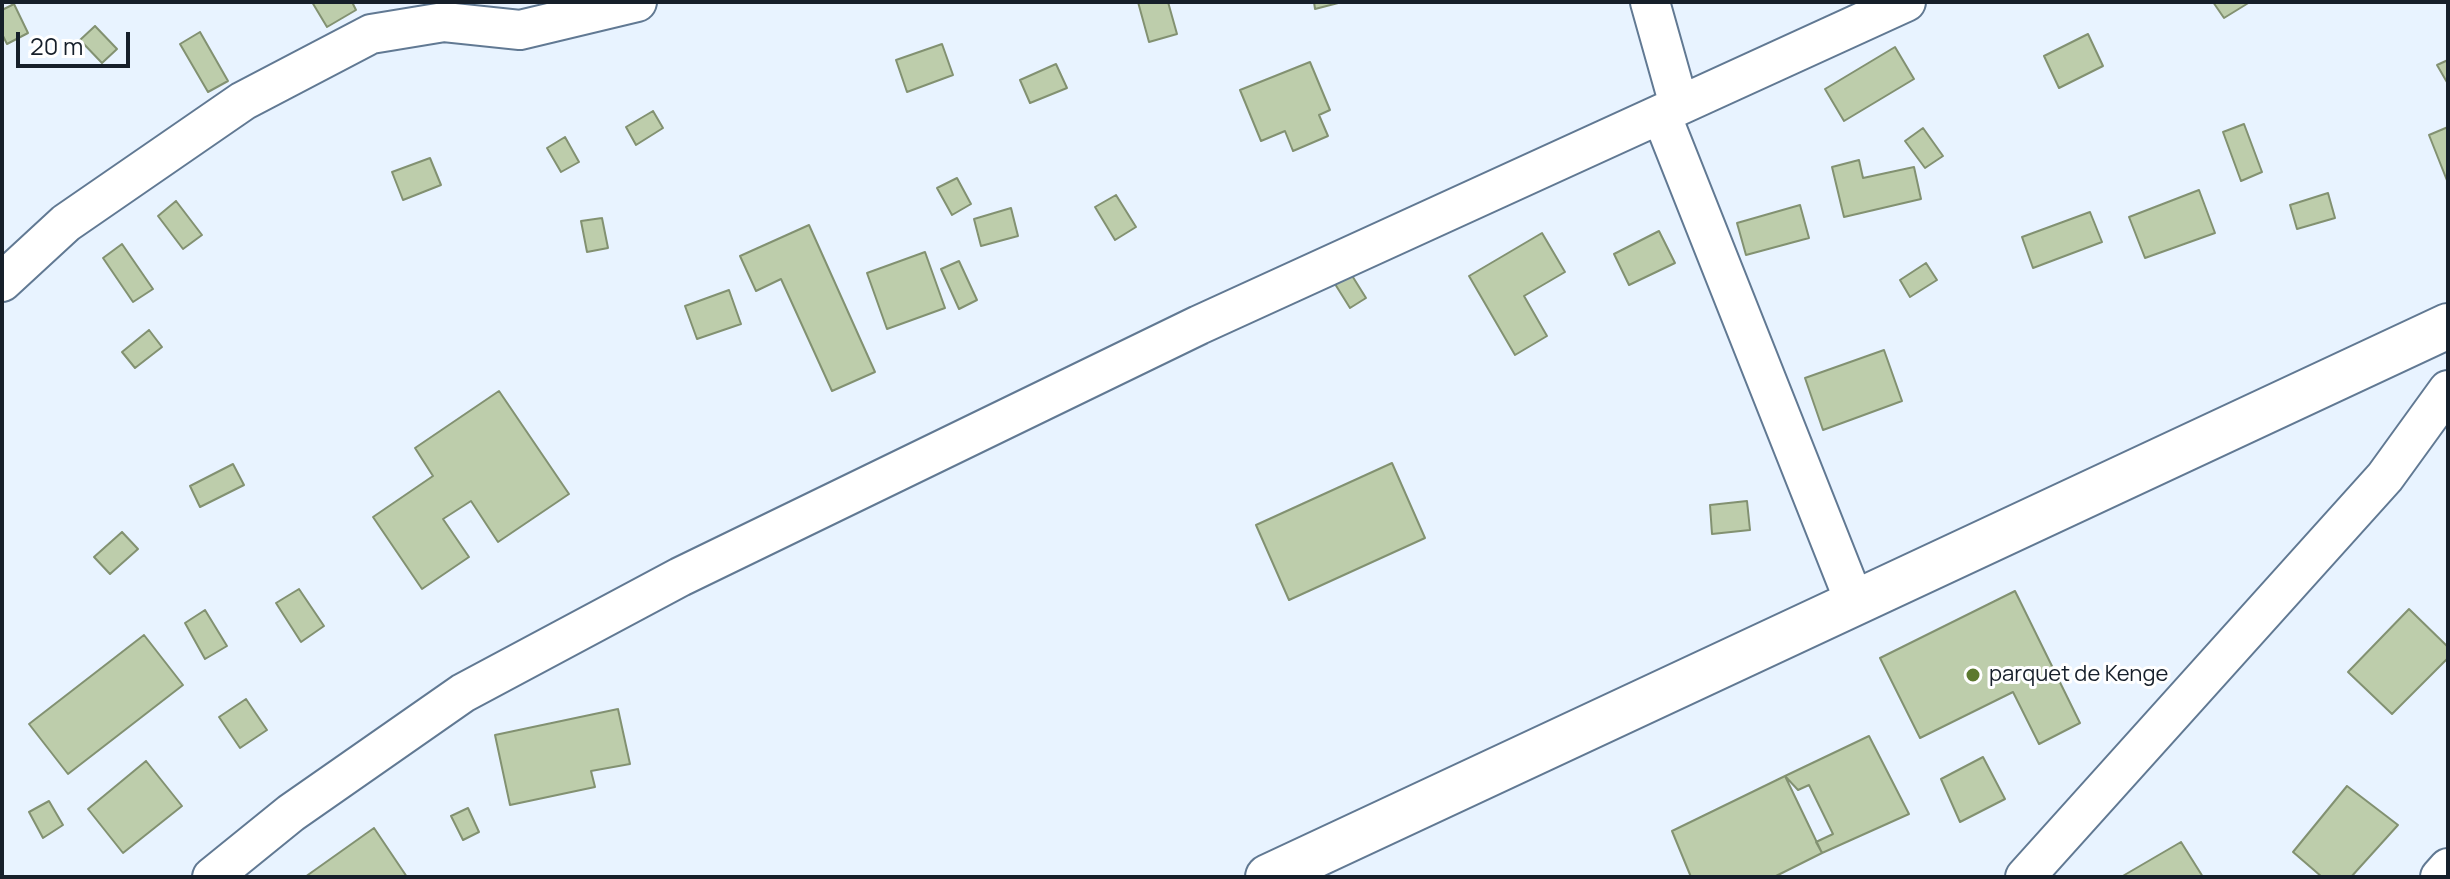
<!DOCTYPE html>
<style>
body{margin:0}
#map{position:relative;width:2450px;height:879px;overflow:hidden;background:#e8f3ff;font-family:Manrope,sans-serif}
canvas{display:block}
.frame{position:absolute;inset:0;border:4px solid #161f2a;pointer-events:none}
.scale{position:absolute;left:16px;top:32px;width:114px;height:36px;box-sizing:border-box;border:4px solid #161f2a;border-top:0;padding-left:10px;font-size:24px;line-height:28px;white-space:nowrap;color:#161f2a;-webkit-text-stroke:6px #fff;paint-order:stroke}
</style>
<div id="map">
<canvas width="2450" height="879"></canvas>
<div class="frame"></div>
<div class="scale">20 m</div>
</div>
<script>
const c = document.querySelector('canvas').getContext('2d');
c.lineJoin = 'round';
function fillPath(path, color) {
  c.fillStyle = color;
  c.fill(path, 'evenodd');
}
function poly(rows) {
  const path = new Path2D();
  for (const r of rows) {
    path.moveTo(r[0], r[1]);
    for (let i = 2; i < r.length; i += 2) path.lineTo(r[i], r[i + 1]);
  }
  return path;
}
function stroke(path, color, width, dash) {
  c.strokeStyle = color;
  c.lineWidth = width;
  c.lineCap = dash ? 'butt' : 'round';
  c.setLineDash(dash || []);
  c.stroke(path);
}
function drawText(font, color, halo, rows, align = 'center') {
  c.font = font + ' Manrope,sans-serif';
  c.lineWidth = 6;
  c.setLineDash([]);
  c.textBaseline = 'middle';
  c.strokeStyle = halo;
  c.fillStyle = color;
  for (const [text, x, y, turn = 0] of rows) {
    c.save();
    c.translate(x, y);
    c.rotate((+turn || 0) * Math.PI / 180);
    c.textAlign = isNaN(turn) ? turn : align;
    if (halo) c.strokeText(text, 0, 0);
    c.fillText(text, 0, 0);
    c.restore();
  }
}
const building = poly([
 [312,2,352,2,356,10,327,27,312,2],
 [1138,2,1168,2,1177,34,1149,42,1138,2],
 [1314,2,1342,2,1315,9,1314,2],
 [2213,2,2250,2,2224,18,2213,2],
 [14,4,28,33,7,44,2,34,2,10,14,4],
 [95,26,117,49,102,63,80,40,95,26],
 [200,32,228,81,208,92,180,44,200,32],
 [2088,34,2103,66,2059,88,2044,56,2088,34],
 [942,44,953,75,907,92,896,60,942,44],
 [1895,47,1914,79,1844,121,1825,89,1895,47],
 [2448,60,2448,84,2437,65,2448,60],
 [1310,62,1330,110,1319,115,1328,136,1293,151,1285,131,1261,141,1240,90,1310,62],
 [1056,64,1067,88,1030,103,1020,80,1056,64],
 [653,111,663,128,636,145,626,127,653,111],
 [2244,124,2262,172,2241,181,2223,132,2244,124],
 [2448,127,2448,183,2429,135,2448,127],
 [1923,128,1943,156,1925,168,1905,141,1923,128],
 [565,137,579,162,561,172,547,148,565,137],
 [430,158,441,185,403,200,392,172,430,158],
 [1859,160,1863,178,1914,167,1921,199,1844,217,1832,167,1859,160],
 [957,178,971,204,952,215,937,188,957,178],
 [2199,190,2215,233,2145,258,2129,217,2199,190],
 [2328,193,2335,218,2297,229,2290,205,2328,193],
 [1116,195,1136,227,1115,240,1095,207,1116,195],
 [176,201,202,235,183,249,158,216,176,201],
 [1800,205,1809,238,1746,255,1737,223,1800,205],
 [1011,208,1018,236,981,246,974,219,1011,208],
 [2090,212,2102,242,2033,268,2022,237,2090,212],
 [602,218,608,248,587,252,581,221,602,218],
 [809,225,875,372,832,391,781,279,756,291,740,256,809,225],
 [1659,231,1675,263,1629,285,1614,254,1659,231],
 [1542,233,1565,272,1524,296,1547,336,1515,355,1469,276,1542,233],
 [122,244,153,289,133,302,103,258,122,244],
 [925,252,945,308,887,329,867,273,925,252],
 [959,261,977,300,959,309,941,269,959,261],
 [1926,263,1937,280,1910,297,1900,280,1926,263],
 [1351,274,1366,298,1350,308,1335,284,1351,274],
 [729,290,741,324,697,339,685,306,729,290],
 [149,330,162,347,135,368,122,352,149,330],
 [1884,350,1902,401,1823,430,1805,378,1884,350],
 [499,391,569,494,498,542,471,501,443,519,469,557,422,589,373,517,433,476,415,448,499,391],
 [1392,463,1425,538,1289,600,1256,525,1392,463],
 [233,464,244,485,200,507,190,486,233,464],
 [1747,501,1750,530,1712,534,1710,505,1747,501],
 [122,532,138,549,110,574,94,557,122,532],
 [299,589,324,626,301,642,276,603,299,589],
 [2015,591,2080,723,2039,744,2013,692,1920,738,1880,658,2015,591],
 [2409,609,2448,647,2448,658,2392,714,2348,672,2409,609],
 [205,610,227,646,205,659,185,623,205,610],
 [144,635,183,685,68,774,29,724,144,635],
 [246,699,267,730,240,748,219,717,246,699],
 [618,709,630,764,591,771,595,787,510,805,495,735,618,709],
 [1869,736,1909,814,1822,853,1816,842,1833,834,1809,785,1798,790,1785,776,1869,736],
 [1983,757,2005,799,1960,822,1941,779,1983,757],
 [146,761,182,806,123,853,88,809,146,761],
 [1785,776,1822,853,1774,877,1691,877,1672,831,1785,776],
 [2347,786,2398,825,2351,877,2322,877,2293,852,2347,786],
 [49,801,63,825,43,838,29,812,49,801],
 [468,808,479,832,463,840,451,816,468,808],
 [374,828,407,877,305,877,374,828],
 [2181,842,2203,877,2121,877,2181,842]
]);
fillPath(building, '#bdcdab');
stroke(building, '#829171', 2);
const minor = poly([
 [1650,2,1679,105],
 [1661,114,1855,603],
 [2,282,66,223,243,101,371,34,444,22,520,30,637,2],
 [212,877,291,813,463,693,680,577,1199,325,1906,2],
 [2025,877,2385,477,2448,390],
 [2440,877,2448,868]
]);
const secondary = poly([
 [1268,877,2448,326]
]);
stroke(minor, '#617993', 42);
stroke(secondary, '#617993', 48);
stroke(minor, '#fff', 38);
stroke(secondary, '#fff', 44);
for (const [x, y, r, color] of [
 [1973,675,8,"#5c792e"]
]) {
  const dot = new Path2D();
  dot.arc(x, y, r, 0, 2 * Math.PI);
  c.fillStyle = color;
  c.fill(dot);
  stroke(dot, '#fff', 3);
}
drawText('22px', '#161f2a', '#fff', [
 ["parquet de Kenge",1989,675]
], 'left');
</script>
